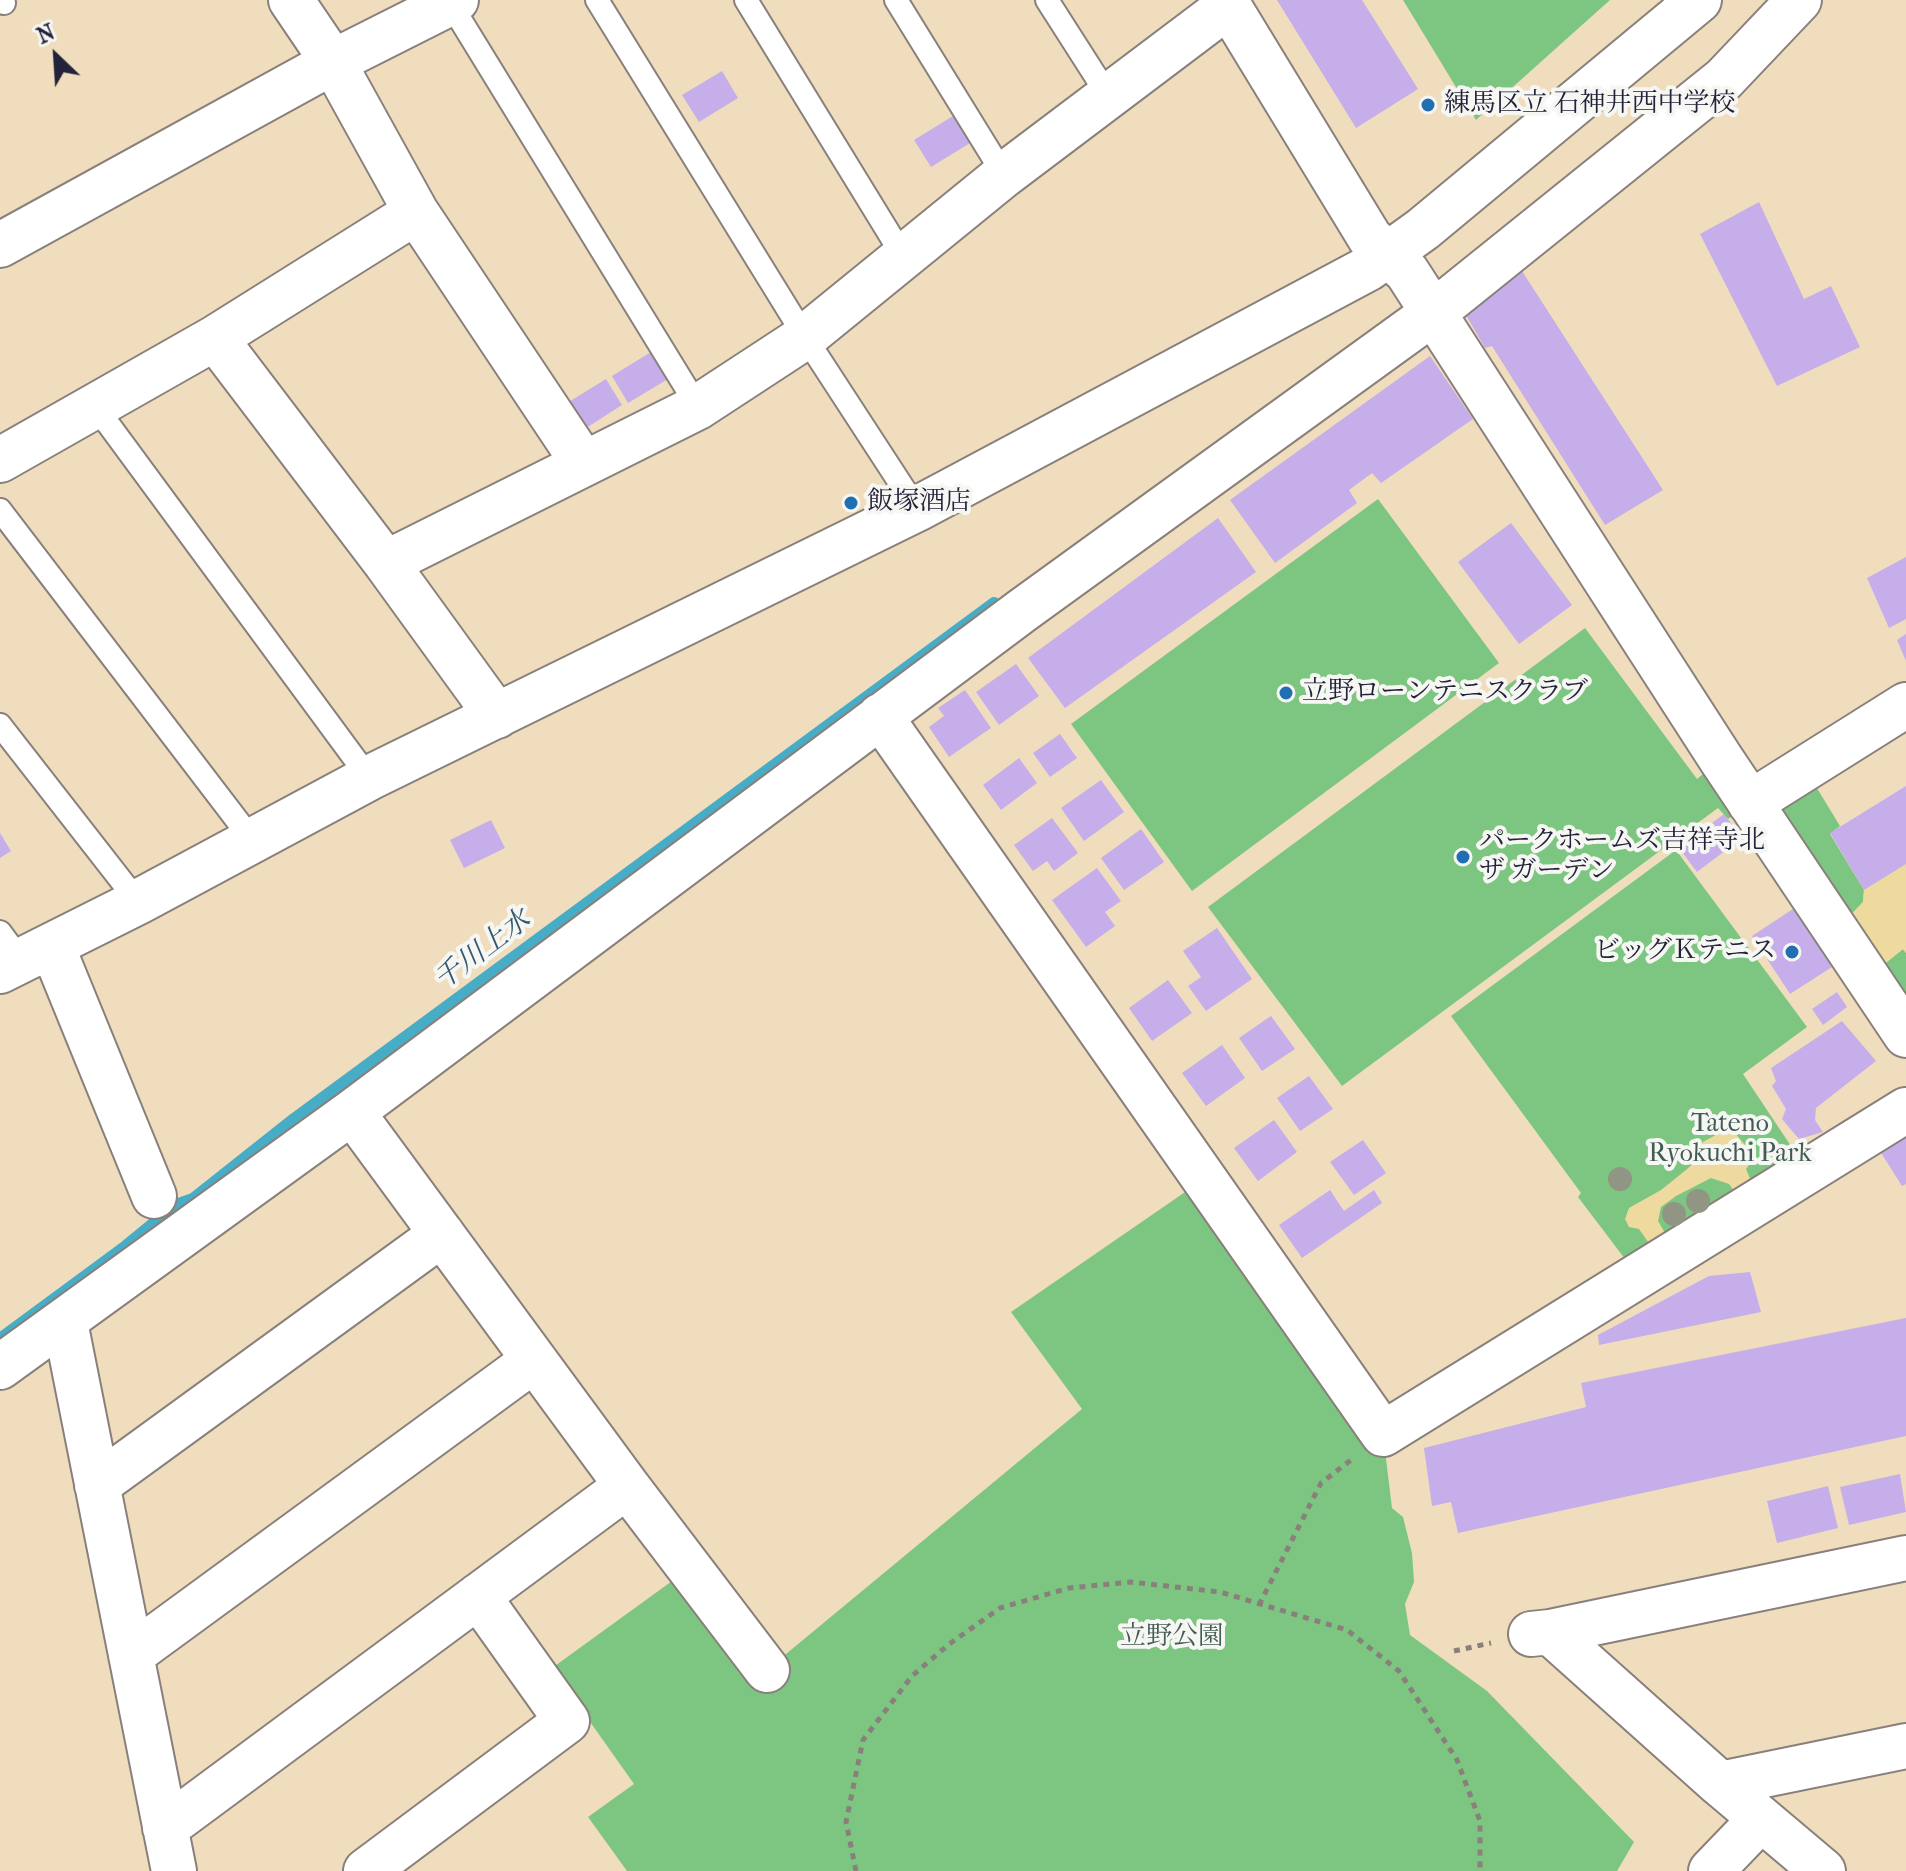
<!DOCTYPE html>
<meta charset="utf-8">
<style>
body{margin:0}
#map{position:relative;width:1906px;height:1871px;overflow:hidden;background:#f0ddbd;font-family:"IM FELL French Canon",serif}
canvas{display:block}
.north{position:absolute;left:16px;top:16px;width:80px;height:80px;-webkit-text-stroke:6px #f6f6f2;paint-order:stroke;rotate:335deg;font-size:22px;font-weight:700;line-height:32px;text-align:center;color:#22223b}
.north::after{content:'';display:block;margin:auto;width:28px;height:36px;background:#22223b;clip-path:polygon(50% 0,100% 100%,50% 72%,0 100%)}
</style>
<div id="map">
<canvas width="1906" height="1871"></canvas>
<div class="north">N</div>
</div>
<script>
const c = document.querySelector('canvas').getContext('2d');
c.lineJoin = 'round';
function fillPath(path, color) {
  c.fillStyle = color;
  c.fill(path, 'evenodd');
}
function poly(rows) {
  const path = new Path2D();
  for (const r of rows) {
    path.moveTo(r[0], r[1]);
    for (let i = 2; i < r.length; i += 2) path.lineTo(r[i], r[i + 1]);
  }
  return path;
}
function stroke(path, color, width, dash) {
  c.strokeStyle = color;
  c.lineWidth = width;
  c.lineCap = dash ? 'butt' : 'round';
  c.setLineDash(dash || []);
  c.stroke(path);
}
function drawText(font, color, halo, rows, align = 'center') {
  c.font = font + ' "IM FELL French Canon","Noto Serif JP",serif';
  c.lineWidth = 8;
  c.setLineDash([]);
  c.textBaseline = 'middle';
  c.strokeStyle = halo;
  c.fillStyle = color;
  for (const [text, x, y, turn = 0] of rows) {
    c.save();
    c.translate(x, y);
    c.rotate((+turn || 0) * Math.PI / 180);
    c.textAlign = isNaN(turn) ? turn : align;
    if (halo) c.strokeText(text, 0, 0);
    c.fillText(text, 0, 0);
    c.restore();
  }
}
fillPath(poly([
 [1403,0,1610,0,1476,120],
 [1378,499,1499,663,1192,891,1071,724],
 [1585,628,1697,779,1721,759,1750,803,1728,819,1718,808,1342,1086,1208,907],
 [1812,780,1840,826,1830,834,1864,890,1863,902,1847,919,1780,815,1783,799],
 [1676,850,1807,1027,1743,1074,1795,1152,1734,1190,1738,1196,1668,1238,1664,1234,1625,1259,1578,1197,1581,1193,1451,1016],
 [1903,949,1906,953,1906,1012,1878,969],
 [1204,1179,1383,1434,1392,1508,1403,1517,1412,1553,1414,1582,1405,1604,1410,1635,1487,1691,1634,1842,1617,1871,627,1871,588,1817,634,1784,552,1668,679,1576,757,1678,1082,1409,1011,1312]
]), '#7dc682');
fillPath(poly([
 [1906,864,1906,953,1903,949,1878,969,1847,919,1863,902,1864,890],
 [1730,1127,1755,1157,1746,1169,1754,1188,1740,1199,1729,1184,1711,1178,1676,1196,1661,1207,1658,1221,1668,1238,1653,1249,1639,1229,1629,1227,1625,1219,1629,1208,1661,1190,1686,1170,1698,1159,1695,1151,1703,1142]
]), '#eeda9e');
stroke(poly([
 [0,1339,126,1246,176,1205,193,1199,294,1119,994,603]
]), '#47acc6', 12);
fillPath(poly([
 [1277,0,1362,0,1418,89,1356,128],
 [722,71,738,98,699,122,682,95],
 [953,116,970,143,931,167,914,140],
 [1759,202,1804,299,1831,286,1860,347,1777,386,1700,234],
 [1522,271,1663,490,1605,525,1492,346,1485,348,1463,310],
 [651,352,668,379,628,403,612,376],
 [1430,356,1473,419,1381,483,1372,473,1349,490,1357,503,1275,563,1230,500],
 [606,379,622,405,583,430,567,403],
 [1218,518,1256,572,1065,708,1028,658],
 [1511,523,1572,605,1519,644,1458,562],
 [1906,557,1906,619,1889,628,1867,578],
 [1906,634,1906,661,1897,640],
 [1016,664,1039,696,999,725,976,692],
 [965,690,991,728,949,757,929,727,944,716,938,708],
 [1060,734,1077,758,1050,777,1033,753],
 [1019,758,1037,783,1001,810,983,785],
 [1101,780,1124,812,1084,841,1061,808],
 [1906,786,1906,864,1864,890,1830,833],
 [1724,814,1742,838,1697,872,1679,848],
 [1052,818,1078,853,1054,871,1047,861,1033,871,1014,845],
 [491,820,505,848,464,868,450,840],
 [1141,829,1164,862,1124,890,1101,858],
 [0,833,11,851,0,858],
 [1097,868,1121,901,1105,912,1115,926,1086,947,1052,900],
 [1793,909,1832,967,1790,994,1752,936],
 [1217,928,1252,979,1206,1011,1188,986,1201,977,1183,951],
 [1168,980,1192,1013,1152,1041,1129,1008],
 [1837,992,1847,1007,1823,1025,1812,1009],
 [1271,1016,1295,1049,1262,1071,1239,1038],
 [1842,1021,1876,1061,1816,1108,1815,1120,1823,1132,1799,1139,1782,1119,1786,1109,1772,1086,1776,1081,1771,1068],
 [1222,1045,1245,1078,1206,1106,1182,1073],
 [1309,1076,1333,1109,1300,1131,1277,1098],
 [1274,1120,1297,1152,1258,1181,1234,1148],
 [1906,1129,1906,1184,1902,1186,1878,1148],
 [1363,1140,1386,1173,1354,1195,1330,1162],
 [1330,1190,1344,1211,1374,1190,1382,1203,1302,1258,1279,1225],
 [1750,1272,1761,1312,1599,1345,1598,1335,1709,1276],
 [1906,1318,1906,1436,1458,1533,1451,1502,1432,1506,1424,1448,1586,1407,1581,1383],
 [1900,1474,1906,1512,1849,1525,1840,1487],
 [1828,1486,1838,1528,1777,1543,1767,1501]
]), '#c5aeea');
const service = poly([
 [3,0,4,3],
 [597,0,805,337,917,509],
 [746,0,903,256],
 [896,0,1004,175],
 [1047,0,1109,97],
 [450,3,698,407],
 [95,406,369,778],
 [0,510,253,841],
 [0,725,138,902],
 [0,932,22,962]
]);
const minor = poly([
 [291,0,333,62,416,212,584,464],
 [1225,0,1370,238,1407,272,1721,759,1906,1035],
 [0,245,333,62,456,0],
 [215,338,386,563,497,716],
 [0,460,215,338,416,212],
 [386,563,698,407,805,337,1004,175,1228,6],
 [880,716,1383,1434,1906,1110],
 [1750,803,1906,705],
 [52,946,154,1196],
 [0,971,138,902,369,778,917,509,1369,268,1423,229,1699,0],
 [352,1112,627,1486,767,1670],
 [65,1322,174,1871],
 [0,1367,352,1112,1023,610,1433,313,1724,79,1799,0],
 [97,1485,442,1234],
 [1550,1632,1720,1784,1823,1871],
 [1531,1634,1550,1632,1906,1558],
 [131,1655,534,1360],
 [1720,1784,1906,1746],
 [165,1828,627,1486],
 [366,1871,567,1721,478,1596],
 [1711,1871,1761,1819]
]);
stroke(service, '#89807c', 26);
stroke(minor, '#89807c', 48);
stroke(poly([
 [1259,1605,1321,1483,1351,1460],
 [1454,1651,1491,1643],
 [856,1871,846,1822,863,1740,912,1676,948,1645,1000,1608,1069,1588,1131,1582,1220,1592,1347,1630,1399,1671,1457,1760,1480,1821,1480,1871]
]), '#89807c', 5, [6, 6]);
stroke(service, '#fff', 22);
stroke(minor, '#fff', 44);
c.fillStyle = '#909683';
for (const [x, y] of [
 [1620,1179],
 [1698,1201],
 [1674,1214]
]) {
  c.beginPath();
  c.arc(x, y, 12, 0, 2 * Math.PI);
  c.fill();
}
for (const [x, y, r, color] of [
 [1428,105,8,"#1f6fb2"],
 [851,503,8,"#1f6fb2"],
 [1286,693,8,"#1f6fb2"],
 [1463,857,8,"#1f6fb2"],
 [1792,952,8,"#1f6fb2"]
]) {
  const dot = new Path2D();
  dot.arc(x, y, r, 0, 2 * Math.PI);
  c.fillStyle = color;
  c.fill(dot);
  stroke(dot, '#f6f6f2', 3);
}
drawText('26px', '#22223b', '#f6f6f2', [
 ["練馬区立 石神井西中学校",1444,105],
 ["飯塚酒店",867,503],
 ["立野ローンテニスクラブ",1302,693],
 ["パークホームズ吉祥寺北",1479,842],
 ["ザ ガーデン",1479,872],
 ["ビッグＫテニス",1776,952,"right"]
], 'left');
drawText('26px', '#425b54', '#f6f6f2', [
 ["Tateno",1730,1125],
 ["Ryokuchi Park",1730,1155],
 ["立野公園",1172,1638]
]);
drawText('italic 28px', '#315973', '#f6f6f2', [
 ["千川上水",483,951,-37]
]);
</script>
